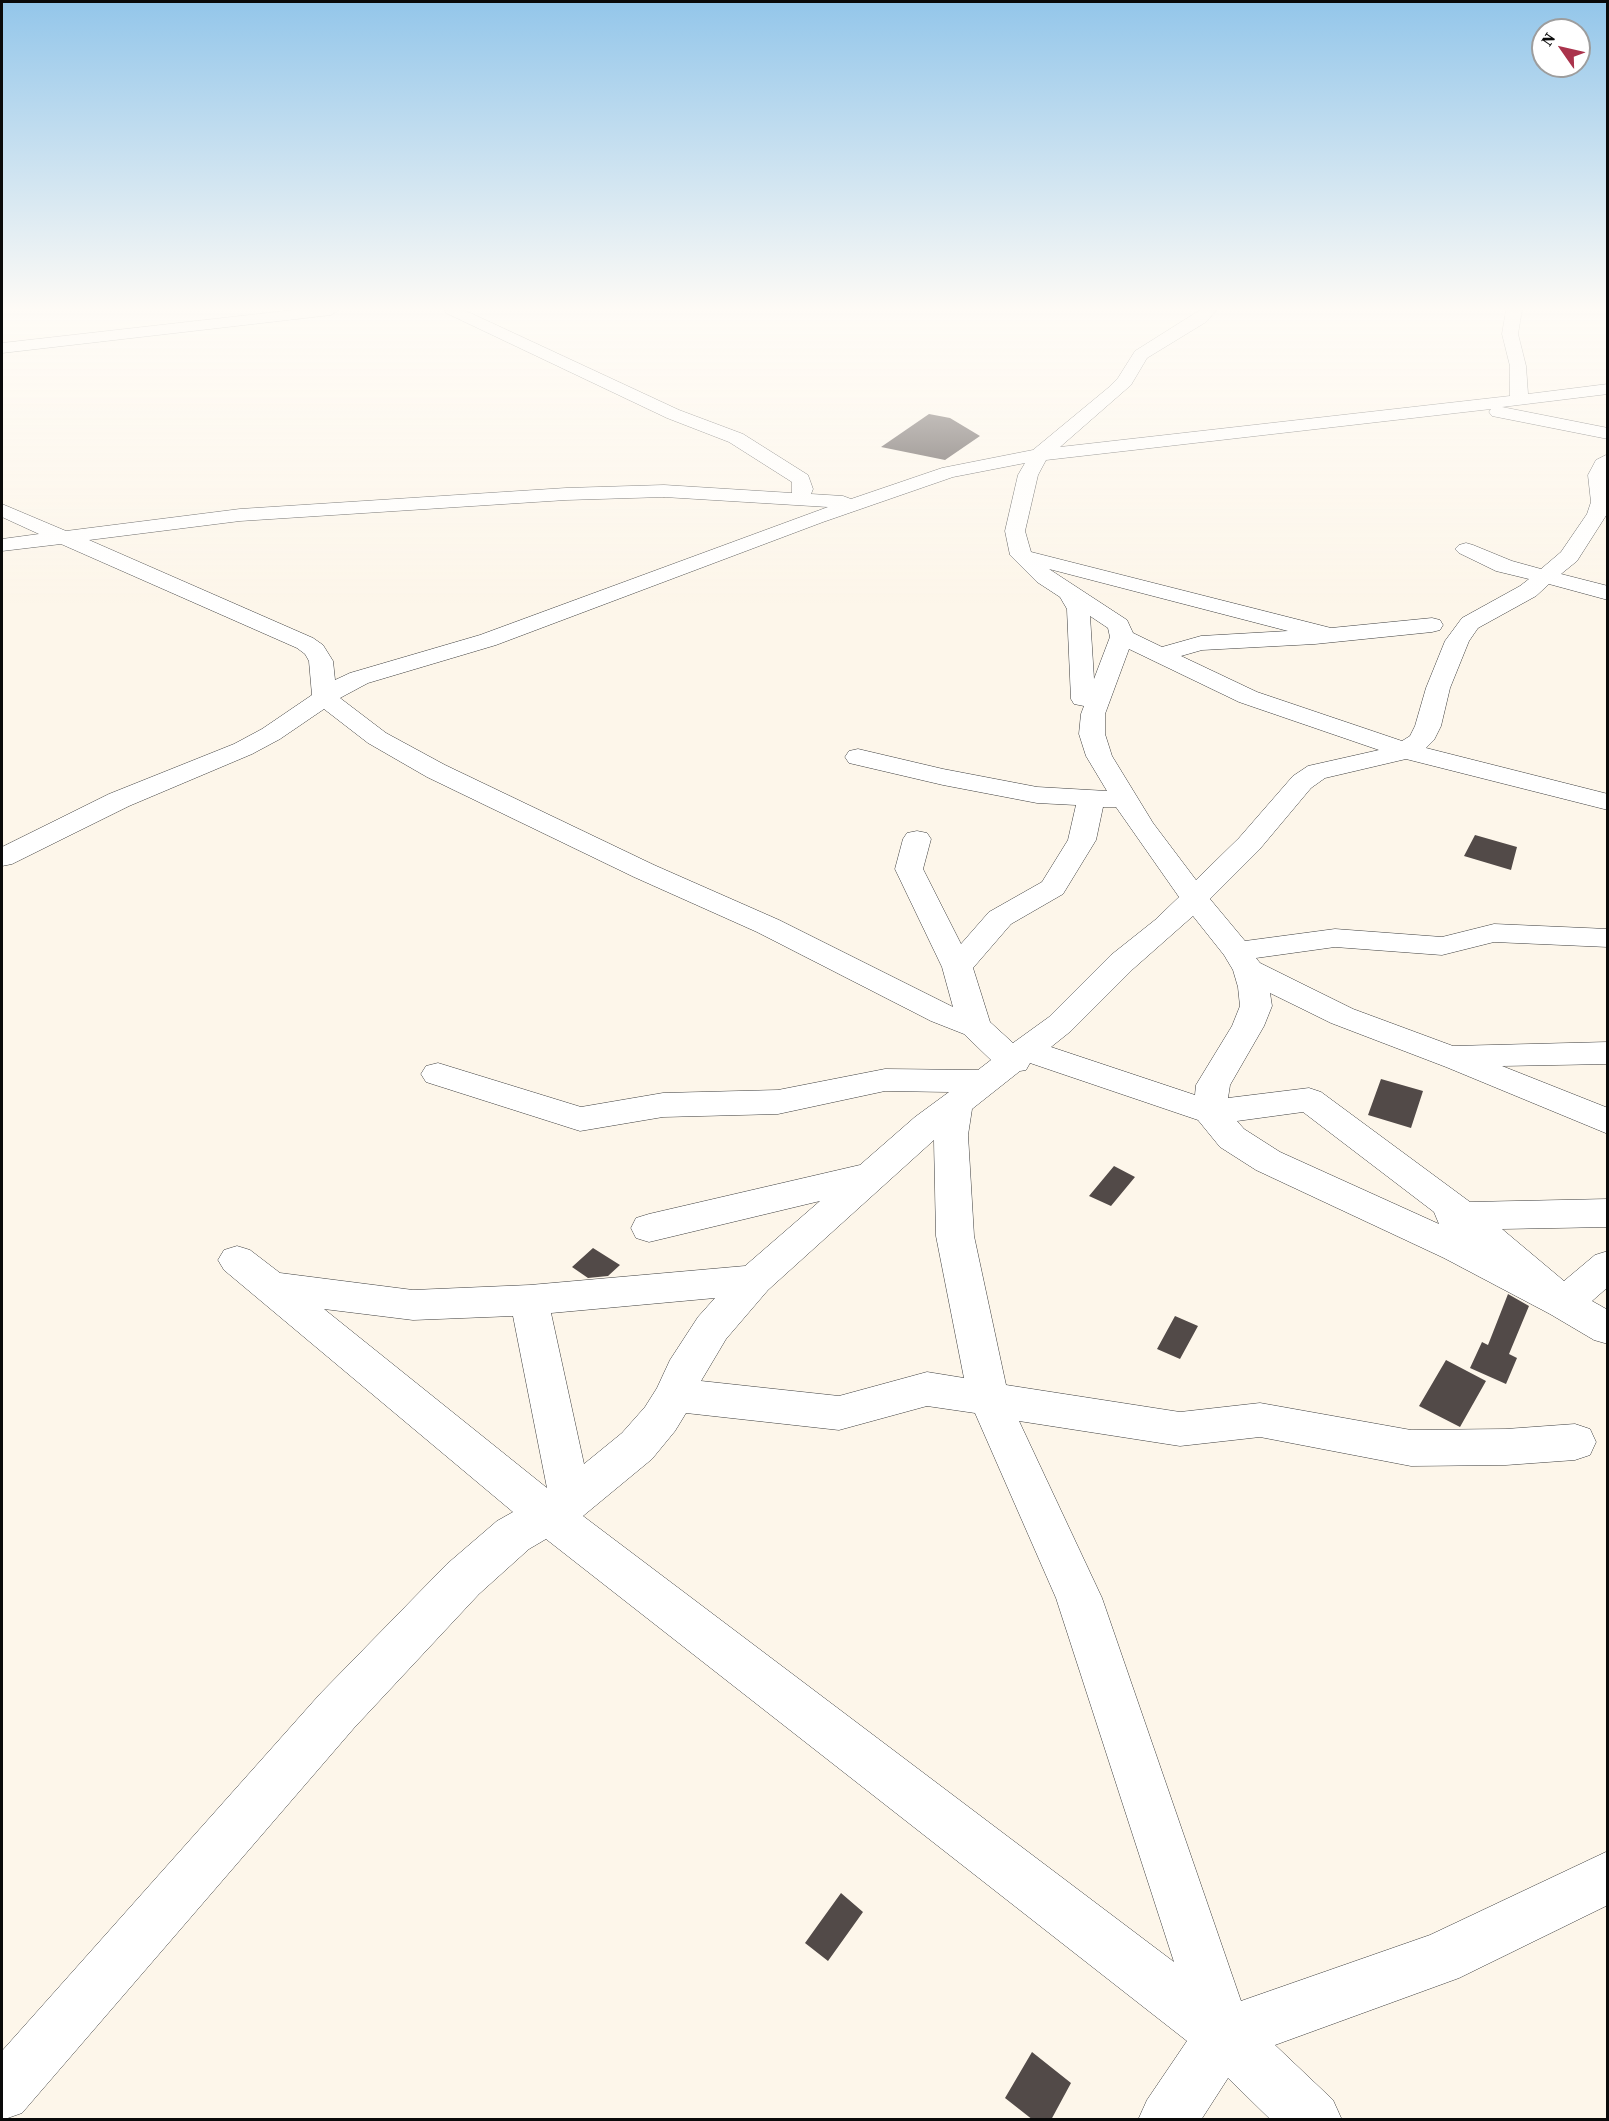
<!DOCTYPE html>
<style>
body{margin:0}
#map{position:relative;width:1609px;height:2121px;overflow:hidden;background:#fdf6ea;font-family:"Source Serif 4",serif}
canvas{display:block}
.frame{position:absolute;inset:0;border:3px solid #0a0a0a;pointer-events:none}
.north{position:absolute;left:1531px;top:18px;width:60px;height:60px;box-sizing:border-box;background:#fff;border:2px solid #9d9d9d;border-radius:50%;rotate:304deg;font-size:16px;font-weight:700;line-height:24px;text-align:center;color:#0a0a0a}
.north::after{content:'';display:block;margin:auto;width:21px;height:27px;background:#aa334c;clip-path:polygon(50% 0,100% 100%,50% 72%,0 100%)}
</style>
<div id="map">
<canvas width="1609" height="2121"></canvas>
<div class="frame"></div>
<div class="north">N</div>
</div>
<script>
const c = document.querySelector('canvas').getContext('2d');
c.lineJoin = 'round';
function fillPath(path, color) {
  c.fillStyle = color;
  c.fill(path, 'evenodd');
}
function poly(rows) {
  const path = new Path2D();
  for (const r of rows) {
    path.moveTo(r[0], r[1]);
    for (let i = 2; i < r.length; i += 2) path.lineTo(r[i], r[i + 1]);
  }
  return path;
}
function stroke(path, color, width, dash) {
  c.strokeStyle = color;
  c.lineWidth = width;
  c.lineCap = dash ? 'butt' : 'round';
  c.setLineDash(dash || []);
  c.stroke(path);
}
fillPath(poly([
 [929,414,950,418,980,436,945,460,881,447],
 [1475,835,1517,847,1511,870,1464,856],
 [1381,1079,1423,1091,1411,1128,1368,1115],
 [1114,1166,1135,1177,1111,1206,1089,1196],
 [593,1248,620,1265,608,1276,588,1278,572,1267],
 [1508,1294,1529,1306,1509,1354,1517,1358,1506,1384,1470,1368,1482,1342,1488,1345],
 [1175,1316,1198,1326,1180,1359,1157,1349],
 [1446,1360,1486,1381,1460,1427,1419,1406],
 [841,1893,863,1912,828,1961,805,1943],
 [1032,2052,1071,2083,1051,2120,1033,2120,1005,2098]
]), '#524a48');
const street = poly([
 [293,310,339,310,331,315,2,353,2,343,293,310],
 [444,310,464,310,679,410,743,434,808,475,813,489,811,494,843,496,851,499,942,468,1033,450,1108,388,1118,378,1135,351,1200,310,1217,310,1206,322,1147,358,1131,385,1060,447,1510,396,1510,366,1502,334,1506,310,1522,310,1518,334,1526,366,1528,394,1608,384,1608,394,1502,407,1608,428,1608,439,1492,416,1489,412,1491,409,1046,460,1038,475,1025,531,1031,552,1331,628,1432,618,1440,620,1443,625,1440,630,1432,632,1315,644,1202,650,1181,656,1257,692,1402,741,1410,736,1415,726,1426,688,1445,641,1462,618,1520,586,1529,579,1496,571,1459,553,1455,549,1459,545,1466,543,1473,545,1512,561,1541,569,1561,552,1587,514,1591,502,1588,475,1596,460,1608,454,1607,514,1577,561,1561,574,1608,586,1608,600,1549,584,1536,596,1478,628,1469,641,1450,688,1441,726,1434,740,1426,748,1608,794,1608,810,1406,759,1325,778,1311,788,1259,850,1210,899,1245,941,1335,929,1442,937,1494,924,1608,929,1608,947,1494,942,1442,955,1335,947,1256,958,1260,963,1353,1009,1453,1046,1608,1042,1608,1064,1502,1066,1608,1108,1608,1134,1446,1067,1331,1023,1270,993,1272,1006,1264,1026,1230,1085,1228,1098,1309,1088,1321,1092,1470,1202,1608,1199,1608,1227,1502,1229,1564,1281,1595,1255,1608,1251,1608,1287,1592,1301,1608,1310,1608,1344,1594,1340,1550,1314,1444,1258,1256,1170,1220,1147,1198,1120,1030,1063,1026,1070,1020,1071,972,1109,968,1135,974,1236,1006,1385,1180,1412,1260,1403,1411,1430,1506,1429,1575,1424,1590,1429,1596,1442,1590,1455,1575,1460,1506,1465,1411,1466,1260,1437,1180,1446,1019,1421,1102,1598,1241,2001,1430,1935,1608,1851,1608,1905,1459,1978,1275,2045,1333,2100,1342,2120,1271,2120,1228,2078,1201,2120,1138,2120,1147,2100,1187,2041,546,1539,529,1549,479,1594,354,1728,22,2113,2,2120,2,2051,320,1694,447,1564,497,1521,513,1512,224,1270,218,1260,224,1250,237,1246,250,1250,280,1273,413,1290,530,1285,745,1266,820,1201,649,1242,636,1238,631,1228,636,1218,649,1214,860,1165,915,1117,949,1092,885,1091,778,1114,663,1117,580,1131,426,1082,421,1074,426,1066,438,1063,581,1107,663,1093,778,1090,885,1069,978,1070,991,1060,964,1034,931,1021,757,932,634,877,427,777,368,743,324,709,280,739,252,754,129,806,12,864,2,866,2,847,109,794,234,744,262,729,312,695,309,661,305,654,297,648,61,544,2,551,2,539,39,534,2,517,2,504,66,531,240,509,566,488,664,485,792,493,792,482,729,442,667,418,446,313,444,310],
 [1025,463,1018,475,1005,531,1010,555,1037,582,1060,597,1067,609,1071,699,1074,704,1084,706,1081,714,1079,734,1086,756,1107,791,1037,787,943,769,858,749,849,751,845,757,849,763,943,785,1037,803,1076,805,1068,840,1042,882,989,912,961,944,923,869,931,839,927,833,917,831,907,833,903,839,895,869,942,967,953,1007,779,920,654,865,445,765,386,733,340,698,368,683,496,645,823,522,953,477,1025,463],
 [664,497,828,507,480,635,350,673,335,680,333,661,323,645,313,638,89,540,240,521,566,500,664,497],
 [1049,569,1288,631,1201,636,1162,647,1133,633,1127,620,1049,569],
 [1090,616,1108,628,1110,637,1094,679,1090,616],
 [1129,649,1239,702,1379,750,1308,766,1293,776,1239,838,1196,880,1153,823,1112,756,1105,734,1105,714,1129,649],
 [1103,807,1116,807,1179,897,1155,920,1111,955,1049,1017,1013,1043,990,1022,973,968,1011,924,1063,894,1096,840,1103,807],
 [1193,916,1224,955,1233,970,1238,987,1240,1006,1232,1026,1196,1085,1195,1095,1051,1047,1071,1031,1133,969,1193,916],
 [1303,1112,1434,1212,1439,1224,1280,1152,1244,1129,1237,1121,1303,1112],
 [934,1140,936,1236,964,1378,927,1372,839,1396,701,1381,726,1339,768,1290,934,1140],
 [715,1298,698,1317,670,1360,657,1388,645,1407,622,1433,584,1464,551,1313,715,1298],
 [324,1309,413,1320,513,1316,547,1488,324,1309],
 [927,1406,975,1413,1056,1598,1174,1962,583,1516,652,1459,675,1431,686,1413,839,1430,927,1406]
]);
stroke(street, '#3d3d3d', 1);
fillPath(street, '#fff');
const sky = c.createLinearGradient(0, 0, 0, 607);
sky.addColorStop(0, '#93c6ea');
sky.addColorStop(0.51, '#fefbf6');
sky.addColorStop(1, '#fefbf600');
c.fillStyle = sky;
c.fillRect(0, 0, 1609, 607);
</script>
